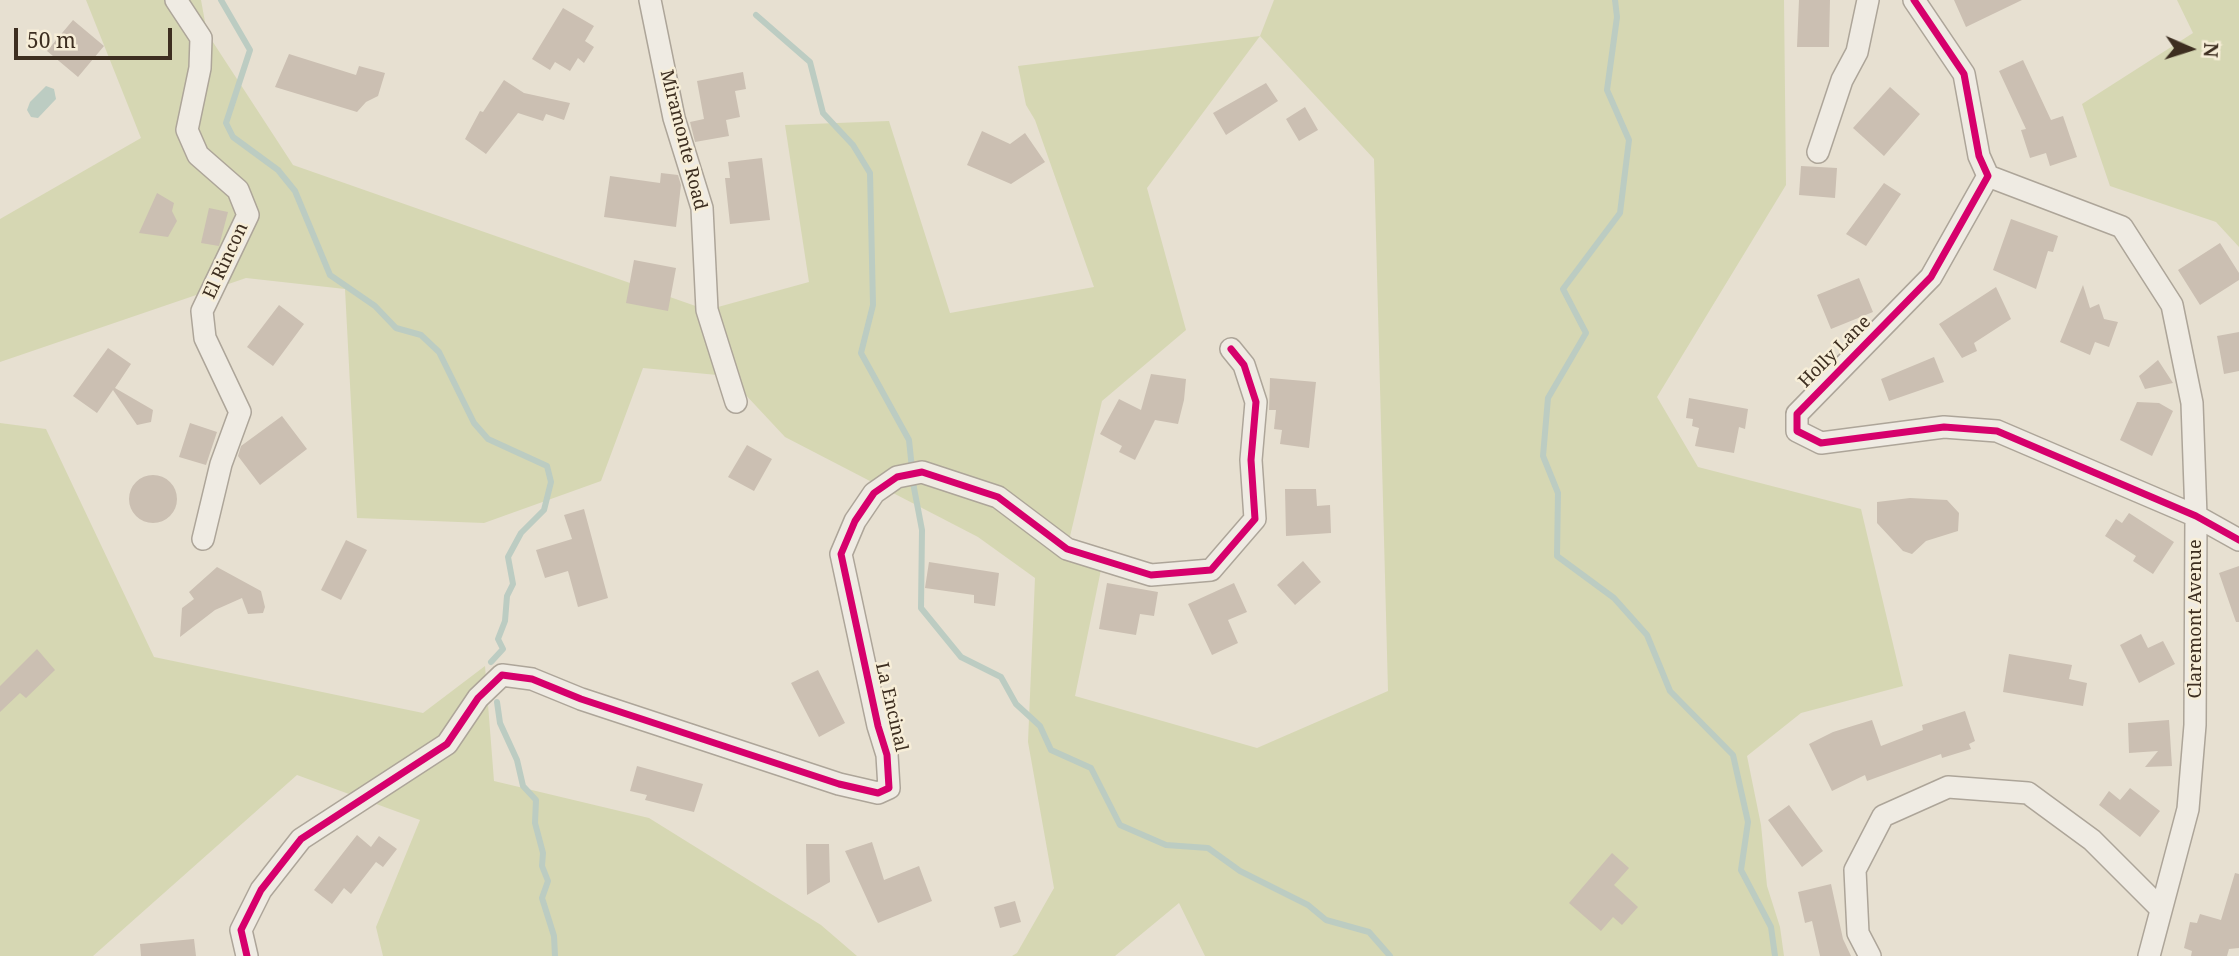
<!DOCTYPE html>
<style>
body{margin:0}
#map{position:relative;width:2239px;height:956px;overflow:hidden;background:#e7e0d1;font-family:"Noto Serif",serif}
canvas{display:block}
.north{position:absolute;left:2155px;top:14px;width:70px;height:70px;-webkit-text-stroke:5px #f7eed8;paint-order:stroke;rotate:93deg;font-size:19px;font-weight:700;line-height:28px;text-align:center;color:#3d2e20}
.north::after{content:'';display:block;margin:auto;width:24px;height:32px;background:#3d2e20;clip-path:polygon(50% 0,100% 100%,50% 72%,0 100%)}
.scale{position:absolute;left:14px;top:28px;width:158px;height:32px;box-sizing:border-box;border:4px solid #3d2e20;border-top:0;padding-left:9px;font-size:21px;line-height:24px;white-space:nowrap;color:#3d2e20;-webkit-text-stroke:5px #f7eed8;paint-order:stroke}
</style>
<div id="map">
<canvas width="2239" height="956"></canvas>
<div class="north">N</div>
<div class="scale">50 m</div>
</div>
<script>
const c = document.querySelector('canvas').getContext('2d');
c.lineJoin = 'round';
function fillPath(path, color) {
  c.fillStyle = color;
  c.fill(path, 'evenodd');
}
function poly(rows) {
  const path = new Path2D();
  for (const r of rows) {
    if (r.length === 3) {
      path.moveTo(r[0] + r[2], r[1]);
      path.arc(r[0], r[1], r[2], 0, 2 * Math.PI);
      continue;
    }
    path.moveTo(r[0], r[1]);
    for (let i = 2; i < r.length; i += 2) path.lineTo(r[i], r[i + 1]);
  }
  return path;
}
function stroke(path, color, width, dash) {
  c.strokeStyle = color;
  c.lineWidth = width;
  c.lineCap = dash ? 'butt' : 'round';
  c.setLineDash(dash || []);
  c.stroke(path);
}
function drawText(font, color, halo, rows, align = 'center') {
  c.font = font + ' "Noto Serif",serif';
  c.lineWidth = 5;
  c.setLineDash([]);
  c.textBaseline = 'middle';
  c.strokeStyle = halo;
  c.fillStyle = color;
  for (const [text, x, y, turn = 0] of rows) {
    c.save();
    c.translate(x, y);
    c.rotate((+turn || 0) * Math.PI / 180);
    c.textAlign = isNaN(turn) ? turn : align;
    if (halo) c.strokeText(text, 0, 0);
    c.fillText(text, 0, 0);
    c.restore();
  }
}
fillPath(poly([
 [86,0,201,0,207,33,293,165,707,310,809,282,785,125,889,121,950,313,1094,287,1035,120,1026,105,1018,66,1260,36,1274,0,1784,0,1786,185,1657,397,1698,467,1861,509,1903,686,1801,713,1747,756,1761,825,1767,886,1780,927,1784,956,1205,956,1179,903,1115,956,1012,956,1017,953,1054,888,1028,742,1035,578,978,537,785,437,728,376,643,368,601,481,484,523,357,518,345,289,246,278,0,362,0,219,141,138],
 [1260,36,1374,159,1388,691,1257,748,1075,696,1103,560,1067,549,1102,401,1186,330,1147,188],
 [2177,0,2239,0,2239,247,2216,222,2110,186,2082,104,2193,33],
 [0,423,46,429,154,657,423,713,485,666,494,781,649,818,821,925,857,956,383,956,376,927,420,820,297,775,93,956,0,956]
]), '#d6d7b3');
fillPath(poly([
 [46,86,54,89,56,99,38,118,31,117,27,110,30,102]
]), '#bcccc2');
stroke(poly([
 [221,0,250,50,226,123,233,137,278,170,295,191,330,275,375,306,396,328,421,335,439,352,474,423,488,439,547,466,551,482,544,510,521,533,508,557,513,584,507,596,505,621,498,639,503,649,491,662],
 [1615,0,1617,17,1607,90,1629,140,1620,213,1563,289,1586,333,1548,398,1543,456,1558,493,1557,556,1614,598,1647,635,1670,691,1733,755,1748,822,1741,870,1771,927,1775,956],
 [756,15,810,62,823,113,853,145,870,173,873,305,861,353,909,440,914,488,922,530,921,608,961,657,1001,677,1016,704,1040,726,1051,750,1091,768,1120,825,1166,845,1208,848,1240,871,1308,905,1326,920,1369,932,1390,956],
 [497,702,500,723,517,760,523,786,536,800,535,823,543,853,542,866,548,881,542,898,554,936,555,956]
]), '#bcccc2', 6);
fillPath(poly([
 [1799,0,1830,0,1829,47,1797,47],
 [1954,0,2022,0,1966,27],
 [563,8,594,26,585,41,594,47,584,63,578,58,570,71,555,62,550,70,532,59],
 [73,20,104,46,78,77,47,51],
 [289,54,356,75,359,66,385,73,378,96,366,102,357,112,275,87],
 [2023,60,2051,120,2063,116,2077,157,2050,166,2046,153,2030,158,2021,130,2026,129,1999,71],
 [743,72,746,89,735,91,740,117,726,120,729,136,695,142,690,122,704,119,697,81],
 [504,80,524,93,570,103,564,120,546,114,543,121,518,113,486,154,465,139,480,111,483,112],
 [1266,83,1278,101,1226,135,1213,113],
 [1890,87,1920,114,1884,156,1853,128],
 [1305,107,1318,130,1299,141,1286,119],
 [982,131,1010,144,1025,133,1045,162,1011,184,967,165],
 [762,158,770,220,730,224,725,178,730,178,728,162],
 [1801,166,1837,168,1835,198,1799,195],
 [661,173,678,175,681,185,676,227,604,217,610,176,660,183],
 [1884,183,1901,194,1866,246,1846,234],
 [157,193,174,203,172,211,177,221,168,237,139,233],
 [209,208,228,212,219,246,201,243],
 [2011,219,2058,236,2053,252,2048,251,2036,289,1993,270],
 [2220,243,2239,273,2239,280,2200,305,2178,270],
 [634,260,676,268,668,311,626,303],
 [1859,278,1873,312,1831,329,1817,295],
 [2083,285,2090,308,2099,304,2104,319,2118,322,2109,347,2095,342,2090,355,2060,342],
 [1996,287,2011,319,1974,343,1977,351,1962,358,1939,324],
 [279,305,304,324,273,366,247,347],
 [2239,332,2239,371,2224,374,2217,336],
 [108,348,131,364,115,388,153,410,151,422,137,425,113,390,97,413,73,396],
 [1934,357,1944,382,1889,401,1881,379],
 [2158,360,2173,383,2145,389,2139,376],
 [1151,374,1186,379,1184,400,1178,424,1155,420,1135,460,1119,452,1122,446,1100,434,1119,399,1141,410],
 [1270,378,1316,382,1309,448,1280,444,1282,430,1274,429,1276,410,1269,410],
 [1689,398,1748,409,1745,429,1739,427,1734,453,1695,446,1699,428,1692,426,1693,419,1686,418],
 [2137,402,2159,403,2173,411,2152,456,2120,440],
 [282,416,307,449,260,485,238,456,241,446],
 [190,423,217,432,206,465,179,457],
 [747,445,772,459,754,491,728,477],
 [153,499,24],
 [1285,489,1316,489,1317,506,1330,505,1331,533,1286,536],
 [1910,498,1947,500,1959,513,1958,531,1926,541,1912,554,1903,551,1877,523,1877,502],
 [584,509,608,598,578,607,568,571,545,578,536,550,572,539,564,515],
 [2129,513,2174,542,2153,574,2133,561,2136,556,2105,536,2116,519,2122,523],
 [346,540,367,550,341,600,321,590],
 [1303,561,1321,582,1295,605,1277,585],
 [929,562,999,573,995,606,974,603,974,595,925,588],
 [2239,566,2239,622,2236,622,2219,573],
 [217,567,261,591,265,607,263,613,248,614,242,598,215,610,180,637,182,608,194,599,189,592],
 [1107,583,1158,592,1154,616,1140,614,1136,635,1099,629],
 [1234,583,1247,612,1228,620,1238,643,1212,655,1188,604],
 [2141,634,2148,648,2163,641,2175,664,2139,683,2120,645],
 [37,649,55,670,26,698,20,693,0,712,0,686],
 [2009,654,2072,665,2069,679,2087,683,2083,706,2003,692],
 [818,670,845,723,819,737,791,683],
 [1965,711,1975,741,1969,744,1971,749,1942,758,1941,754,1867,781,1865,775,1832,791,1809,744,1833,732,1872,720,1881,746,1923,730,1922,725],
 [2169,720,2172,766,2145,767,2158,751,2129,753,2128,723],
 [637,766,703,784,694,812,645,800,647,795,630,791],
 [2130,788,2160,811,2140,837,2099,805,2109,791,2120,800],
 [1789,805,1823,851,1802,867,1768,820],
 [357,835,371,847,379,836,397,849,383,867,376,862,351,894,344,888,332,904,314,890],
 [872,842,884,880,919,866,932,901,878,923,845,851],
 [806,844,829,844,830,882,807,895],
 [1612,853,1629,868,1614,885,1638,907,1622,925,1613,917,1601,931,1569,903],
 [2235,873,2239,874,2239,948,2229,949,2227,956,2191,956,2192,951,2184,948,2190,922,2197,923,2200,914,2221,920],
 [1831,884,1843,939,1851,956,1820,956,1812,921,1805,923,1798,892],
 [1015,901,1021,922,1000,928,994,907],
 [194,939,196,956,141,956,140,944]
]), '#cbbfb2');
const minor = poly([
 [176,0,201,38,200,68,187,130,198,155,238,190,248,215,202,311,205,338,240,412,221,464,203,539],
 [650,0,674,118,702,208,707,310,736,402],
 [1914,0,1964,74,1979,156,1988,176,1931,277,1797,414,1797,431,1821,443,1944,427,1997,431,2196,516,2239,540],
 [1818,152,1842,80,1857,52,1868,0],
 [1988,176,2122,227,2172,305,2192,403,2196,516,2195,725,2188,809,2149,956],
 [247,956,241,930,261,890,301,839,447,744,478,698,502,675,532,679,581,699,839,784,878,793,889,788,887,755,878,726,841,554,855,521,874,493,897,477,922,472,998,497,1067,549,1151,575,1211,570,1255,519,1251,460,1256,402,1244,365,1231,349],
 [1870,956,1858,933,1855,870,1883,816,1948,787,2028,793,2092,840,2161,909]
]);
stroke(minor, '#ada599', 24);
stroke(minor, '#efebe3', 21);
stroke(poly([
 [1914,0,1964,74,1979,156,1988,176,1931,277,1797,414,1797,431,1821,443,1944,427,1997,431,2196,516,2239,540],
 [247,956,241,930,261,890,301,839,447,744,478,698,502,675,532,679,581,699,839,784,878,793,889,788,887,755,878,726,841,554,855,521,874,493,897,477,922,472,998,497,1067,549,1151,575,1211,570,1255,519,1251,460,1256,402,1244,365,1231,349]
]), '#d6006c', 7);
drawText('18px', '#3d2e20', '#f7eed8', [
 ["Miramonte Road",683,140,76],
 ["El Rincon",226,261,-65],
 ["Holly Lane",1835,352,-45],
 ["Claremont Avenue",2196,619,-90],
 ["La Encinal",891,707,77]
]);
</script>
